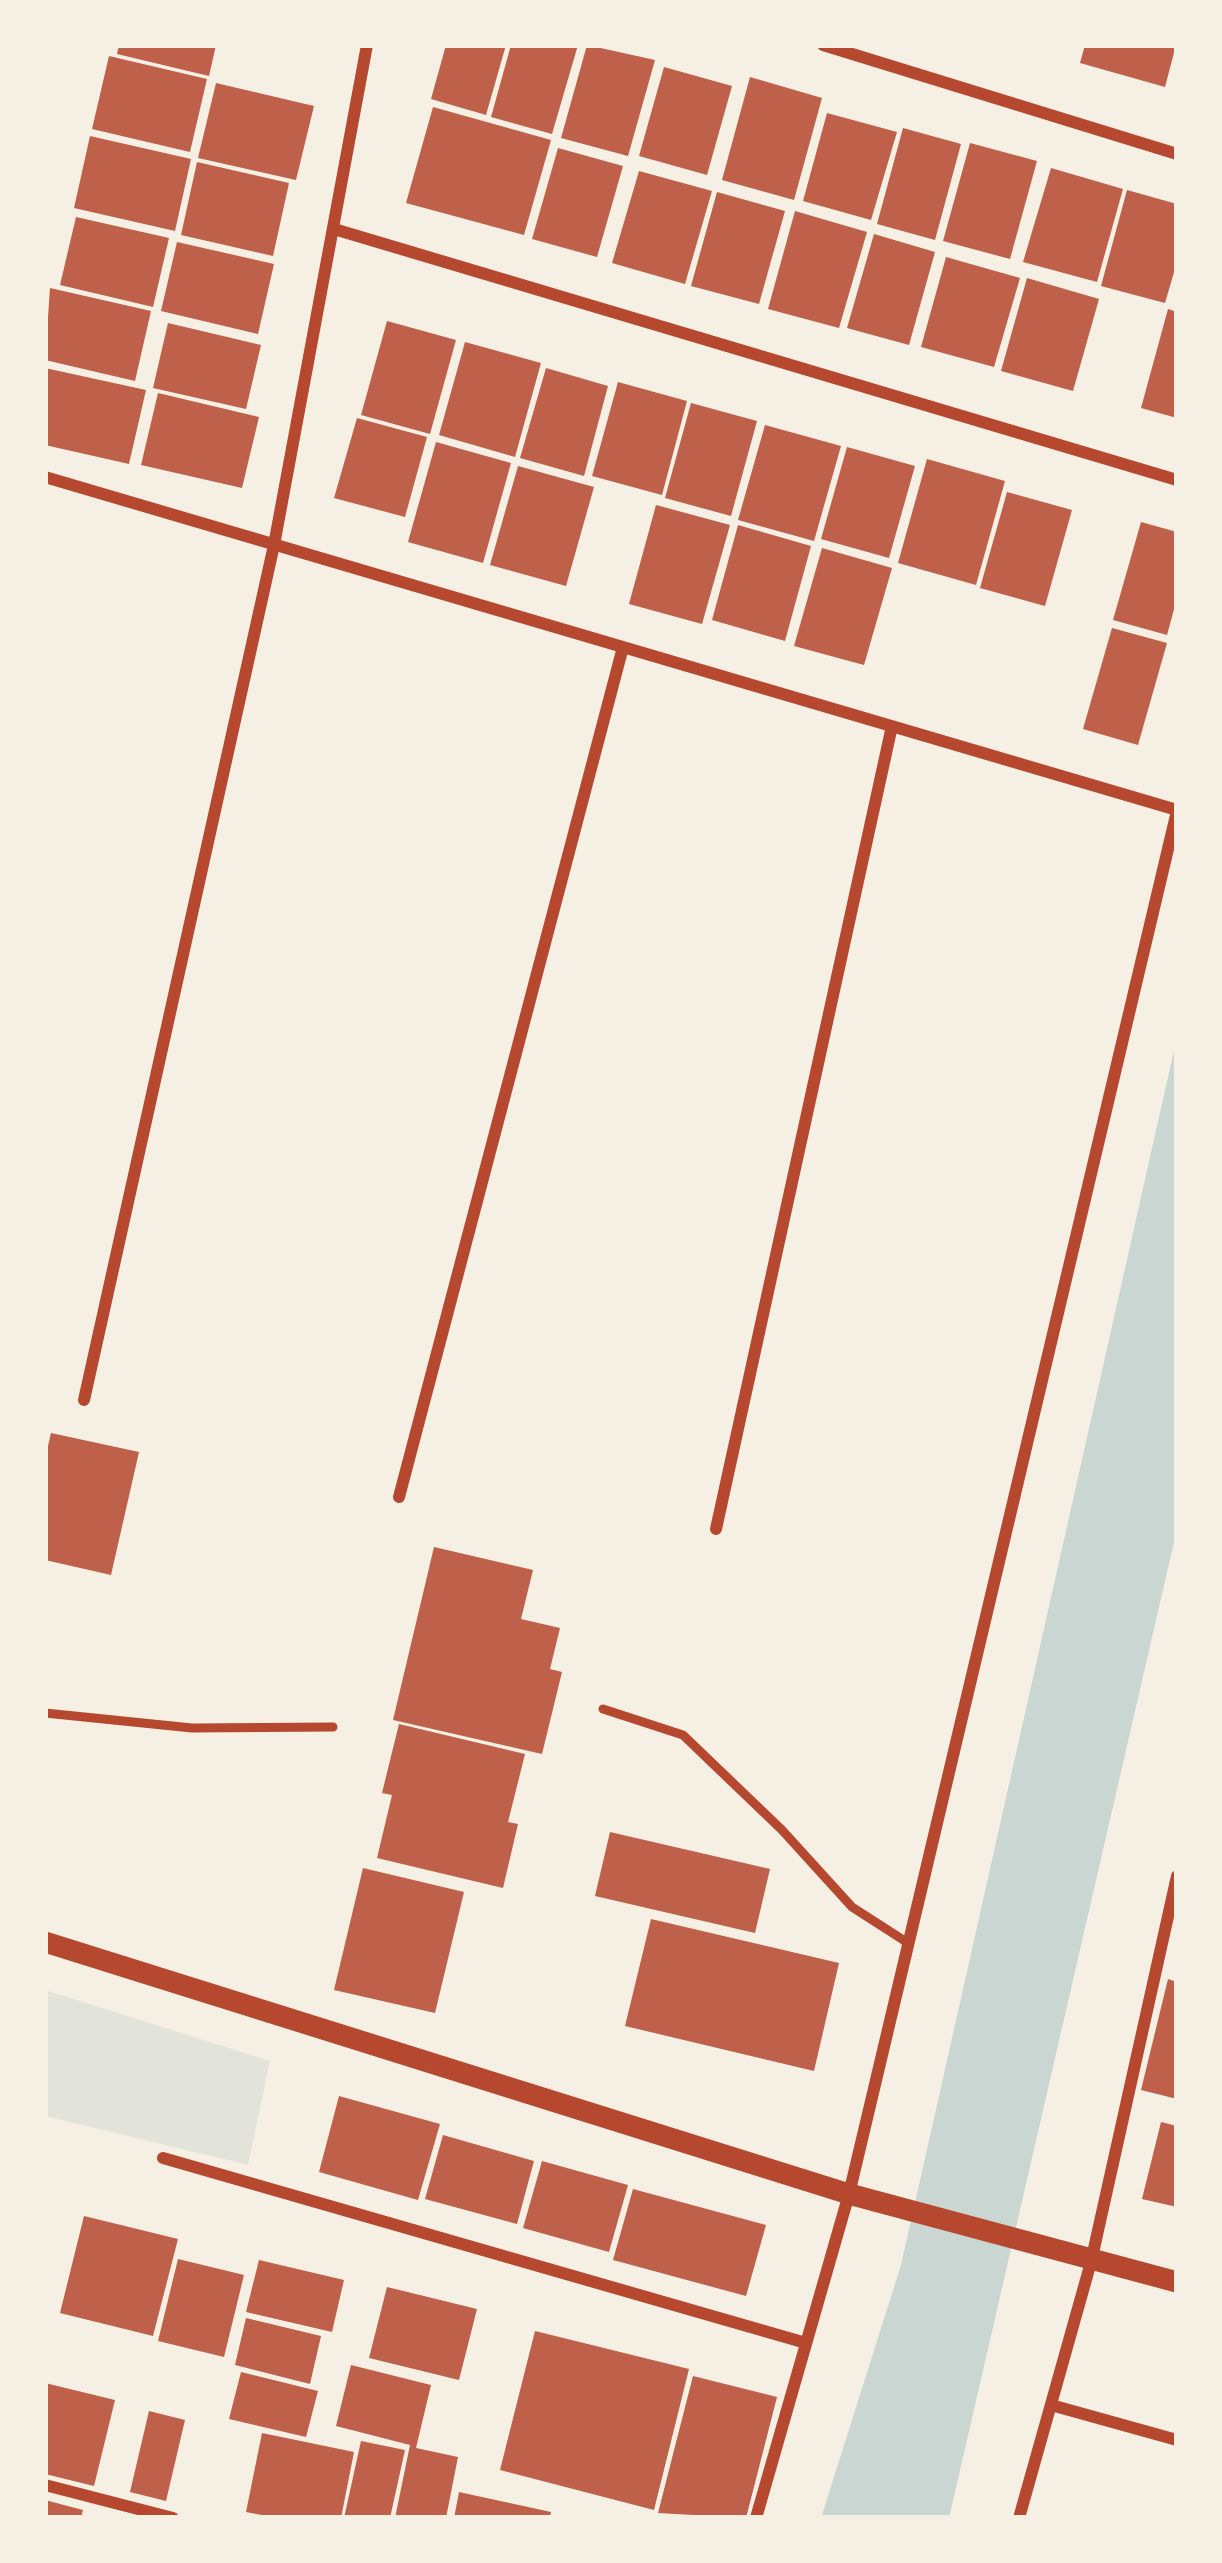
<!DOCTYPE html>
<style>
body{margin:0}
#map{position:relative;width:1222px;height:2563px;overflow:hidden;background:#f6efe4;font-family:Karla,sans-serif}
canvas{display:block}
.frame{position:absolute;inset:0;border:48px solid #f6efe4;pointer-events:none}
</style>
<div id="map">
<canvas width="1222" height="2563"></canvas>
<div class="frame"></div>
</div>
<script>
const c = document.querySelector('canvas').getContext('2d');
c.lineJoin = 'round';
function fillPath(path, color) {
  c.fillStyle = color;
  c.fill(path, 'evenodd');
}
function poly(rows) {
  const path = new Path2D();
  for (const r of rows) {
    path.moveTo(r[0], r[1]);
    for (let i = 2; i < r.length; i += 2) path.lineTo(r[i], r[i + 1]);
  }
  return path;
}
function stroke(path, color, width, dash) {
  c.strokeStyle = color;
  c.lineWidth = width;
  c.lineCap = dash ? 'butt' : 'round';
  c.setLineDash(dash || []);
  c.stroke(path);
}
fillPath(poly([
 [45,1990,270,2061,248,2165,45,2116]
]), '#e2e4dc');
fillPath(poly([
 [1177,1037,1177,1529,949,2518,821,2518,901,2265]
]), '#c9d6d2');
fillPath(poly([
 [119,45,216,45,209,76,117,54],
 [446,45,506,45,486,115,431,99],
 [511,45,578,45,552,134,491,117],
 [587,45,655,60,628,156,561,138],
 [1085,45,1176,45,1165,87,1080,63],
 [109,56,207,79,190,152,92,129],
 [664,67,732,86,707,175,639,156],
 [750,77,822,98,794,200,722,180],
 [216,83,314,106,296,180,198,158],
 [433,107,551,140,524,235,406,203],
 [827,113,897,132,871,220,803,201],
 [903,128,961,144,935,240,877,224],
 [90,136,191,159,175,231,74,208],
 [970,143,1037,161,1010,259,943,241],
 [558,148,623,166,597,257,532,239],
 [197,162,289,183,273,256,181,235],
 [1051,168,1123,189,1097,282,1023,262],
 [639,171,712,191,685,284,612,263],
 [1127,190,1177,204,1177,262,1165,303,1101,286],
 [717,192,785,211,759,304,691,286],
 [795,211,867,232,839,328,768,309],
 [76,217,169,238,153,307,60,285],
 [874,234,935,252,909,345,847,328],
 [177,242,274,264,258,334,161,311],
 [946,257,1020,278,994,367,921,347],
 [1027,278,1099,299,1073,391,1001,371],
 [50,288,151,311,135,381,45,360],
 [1168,309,1177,312,1177,418,1141,408],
 [387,321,456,340,430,434,361,415],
 [168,323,261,345,246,409,153,388],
 [465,342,541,363,515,457,439,435],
 [45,368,146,390,129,464,45,445],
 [546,368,608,386,584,476,520,458],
 [618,382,687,401,662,495,592,476],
 [158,393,259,417,242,488,141,465],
 [691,403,757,421,731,516,665,498],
 [357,418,427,437,405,517,334,498],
 [765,425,841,446,814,541,738,520],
 [436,442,511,463,483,563,408,542],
 [847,447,915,466,889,558,821,539],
 [927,459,1005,481,976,585,898,563],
 [518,466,594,487,566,586,490,565],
 [1007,492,1072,510,1045,606,980,588],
 [656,505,730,525,702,624,629,604],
 [1141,522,1177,532,1177,598,1167,635,1113,620],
 [738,525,811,546,785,641,712,620],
 [822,548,892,568,864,665,794,646],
 [1112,628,1167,643,1138,745,1083,729],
 [51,1433,139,1452,111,1575,45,1560,45,1459],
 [434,1547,533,1570,521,1619,560,1628,550,1669,562,1672,542,1754,393,1720],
 [399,1724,525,1754,508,1822,518,1824,503,1888,377,1858,392,1795,382,1793],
 [610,1832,770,1869,755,1933,595,1896],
 [363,1868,464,1892,435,2013,334,1990],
 [651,1919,839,1963,814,2071,625,2026],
 [1168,1979,1177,1982,1177,2099,1141,2090],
 [339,2096,440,2124,418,2200,319,2172],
 [1161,2122,1177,2126,1177,2207,1142,2199],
 [443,2135,534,2161,517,2224,425,2199],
 [542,2161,628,2185,609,2252,523,2228],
 [633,2189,766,2225,746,2296,613,2260],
 [84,2216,178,2239,153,2336,60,2313],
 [178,2259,244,2275,224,2357,158,2341],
 [259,2260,344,2280,332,2332,246,2312],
 [387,2287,477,2309,459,2380,369,2358],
 [246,2318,321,2336,310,2384,235,2365],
 [535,2331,689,2369,654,2510,500,2470],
 [351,2365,431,2385,416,2448,458,2457,446,2518,395,2518,410,2445,336,2426],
 [241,2372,318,2391,306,2437,229,2419],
 [693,2376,777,2397,746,2518,658,2513],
 [45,2383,115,2400,94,2486,45,2474],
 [149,2411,185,2420,166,2501,130,2492],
 [262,2433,354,2452,341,2518,277,2518,246,2512],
 [361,2441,405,2450,390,2518,344,2518],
 [459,2492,551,2512,550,2518,454,2518],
 [45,2500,83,2510,81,2518,45,2518]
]), '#bf614a');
stroke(poly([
 [603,1709,683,1735,782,1830,852,1907,908,1943],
 [45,1713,192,1728,333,1727]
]), '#b5482f', 9);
stroke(poly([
 [823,45,1177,154],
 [334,229,1177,480],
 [45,477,1177,810],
 [84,1400,274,545,367,45],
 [399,1497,623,647],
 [716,1529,892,726],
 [163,2158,806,2343],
 [1051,2405,1177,2440],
 [45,2485,173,2518],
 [756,2518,849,2194,1177,811],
 [1019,2518,1091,2262,1177,1876]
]), '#b5482f', 12);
stroke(poly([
 [45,1942,849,2194,1177,2282]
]), '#b5482f', 21);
</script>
